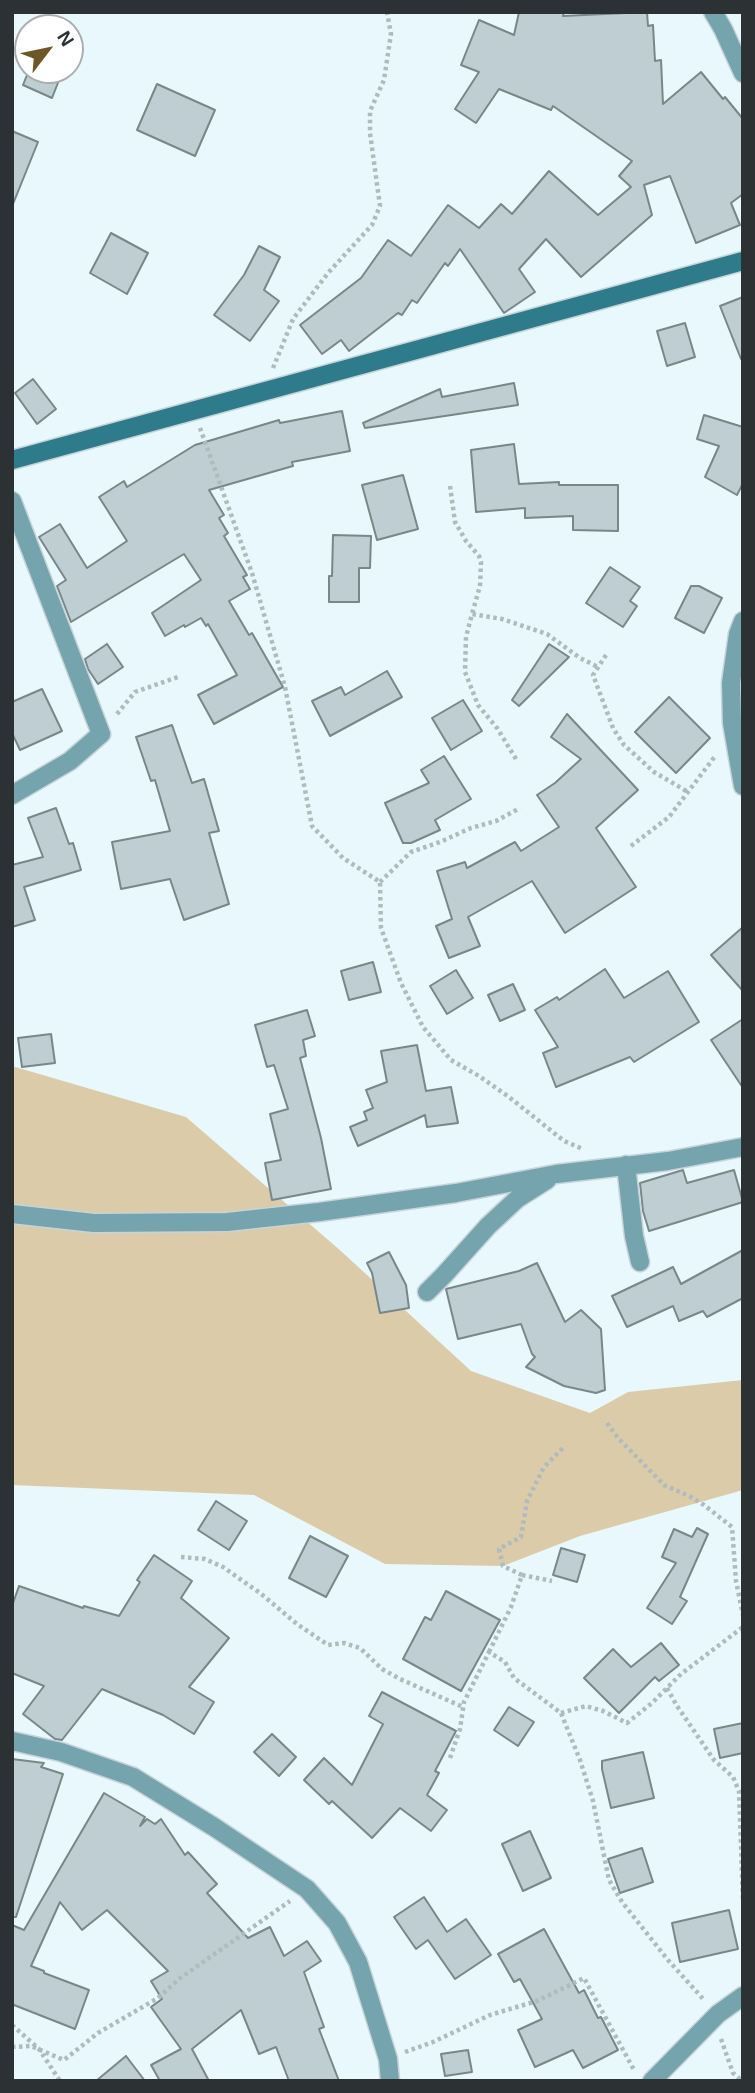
<!DOCTYPE html>
<style>
body{margin:0}
#map{position:relative;width:755px;height:2093px;overflow:hidden;background:#e8f8fc;font-family:Arial,sans-serif}
canvas{display:block}
.frame{position:absolute;inset:0;border:14px solid #2c3234;pointer-events:none}
.north{position:absolute;left:14px;top:14px;width:70px;height:70px;box-sizing:border-box;background:#fff;border:2px solid #abadae;border-radius:50%;rotate:58deg;font-size:19px;font-weight:700;line-height:28px;text-align:center;color:#2c3234}
.north::after{content:'';display:block;margin:auto;width:24px;height:32px;background:#6d5726;clip-path:polygon(50% 0,100% 100%,50% 72%,0 100%)}
</style>
<div id="map">
<canvas width="755" height="2093"></canvas>
<div class="frame"></div>
<div class="north">N</div>
</div>
<script>
const c = document.querySelector('canvas').getContext('2d');
c.lineJoin = 'round';
function fillPath(path, color) {
  c.fillStyle = color;
  c.fill(path, 'evenodd');
}
function poly(rows) {
  const path = new Path2D();
  for (const r of rows) {
    path.moveTo(r[0], r[1]);
    for (let i = 2; i < r.length; i += 2) path.lineTo(r[i], r[i + 1]);
  }
  return path;
}
function stroke(path, color, width, dash) {
  c.strokeStyle = color;
  c.lineWidth = width;
  c.lineCap = dash ? 'butt' : 'round';
  c.setLineDash(dash || []);
  c.stroke(path);
}
fillPath(poly([
 [12,1066,186,1117,342,1252,471,1371,590,1413,628,1392,743,1380,743,1490,580,1536,503,1566,385,1564,254,1495,12,1485]
]), '#dccba9');
const building = poly([
 [519,12,564,12,563,16,647,12,648,26,653,25,655,61,661,60,663,104,701,72,723,99,725,97,743,119,743,194,731,203,740,225,696,243,670,176,644,185,652,215,581,277,546,239,519,269,535,292,504,313,460,249,448,266,445,263,417,303,412,300,402,315,398,313,349,351,341,340,322,354,300,325,361,278,388,240,411,256,448,205,479,228,501,204,512,214,549,171,598,215,631,187,619,176,632,161,553,106,551,110,499,89,476,123,455,109,479,72,461,65,479,20,514,35,519,12],
 [29,70,63,70,52,98,23,85,29,70],
 [157,84,215,110,195,156,137,130,157,84],
 [12,131,38,142,13,204,12,204,12,131],
 [111,233,148,253,127,294,90,273,111,233],
 [259,246,280,257,264,290,279,301,250,341,214,315,244,275,259,246],
 [743,297,743,359,741,359,720,306,743,297],
 [685,323,695,357,667,366,657,331,685,323],
 [33,379,56,409,37,424,15,393,33,379],
 [514,383,518,405,365,428,363,423,440,389,442,397,514,383],
 [342,411,350,451,292,462,293,466,209,490,224,515,219,518,228,533,224,536,247,575,243,577,250,589,229,601,249,635,252,633,283,687,214,724,198,695,237,675,208,624,206,626,201,618,185,627,184,625,165,636,152,613,201,580,184,554,71,622,57,586,66,580,39,537,60,524,87,568,127,541,99,497,124,481,127,487,195,445,279,420,280,423,342,411],
 [704,415,743,427,743,483,737,495,705,477,719,446,697,439,704,415],
 [514,444,519,484,559,482,559,485,618,485,618,531,573,530,573,516,525,518,525,508,476,512,471,450,514,444],
 [403,475,418,529,377,540,362,485,403,475],
 [333,535,371,536,370,568,359,568,359,602,329,602,329,576,332,576,333,535],
 [610,567,640,587,630,601,637,606,623,627,586,603,610,567],
 [691,586,699,586,722,598,704,633,675,618,691,586],
 [107,644,123,667,98,684,88,669,85,659,107,644],
 [549,644,569,657,519,706,512,700,549,644],
 [387,671,402,697,330,736,312,701,341,687,345,695,387,671],
 [42,689,62,731,20,750,12,733,12,702,42,689],
 [669,697,710,738,676,773,635,732,669,697],
 [463,700,482,731,451,750,432,718,463,700],
 [567,714,638,790,596,828,636,887,565,933,532,881,468,917,480,946,449,958,436,926,452,919,437,871,465,862,467,868,515,842,521,851,559,827,537,795,555,783,581,759,551,737,567,714],
 [172,725,192,783,204,779,219,831,209,833,229,904,184,920,170,879,121,889,112,842,170,831,155,780,151,781,136,737,172,725],
 [444,756,471,799,435,820,440,830,411,843,403,843,385,803,429,783,421,770,444,756],
 [56,808,69,844,73,843,81,870,24,887,35,920,12,927,12,865,43,857,28,818,56,808],
 [743,927,743,991,711,955,743,927],
 [373,962,381,992,349,1000,341,971,373,962],
 [605,969,624,998,668,971,699,1022,634,1062,630,1057,556,1087,543,1053,558,1047,535,1010,557,997,559,1000,605,969],
 [456,970,473,998,447,1014,430,986,456,970],
 [513,984,525,1010,500,1021,488,995,513,984],
 [307,1010,315,1036,303,1040,306,1056,300,1058,321,1138,331,1189,272,1200,265,1163,281,1160,270,1114,288,1109,274,1065,267,1067,255,1025,307,1010],
 [743,1019,743,1088,711,1040,743,1019],
 [51,1034,55,1063,22,1067,18,1038,51,1034],
 [417,1045,426,1091,451,1087,458,1123,427,1127,425,1115,358,1146,350,1127,367,1120,364,1112,373,1108,366,1090,387,1082,381,1051,417,1045],
 [683,1170,687,1183,734,1170,743,1202,649,1231,643,1211,640,1183,683,1170],
 [743,1250,743,1298,707,1317,703,1311,679,1321,673,1306,627,1327,612,1296,673,1267,681,1284,743,1250],
 [389,1252,406,1285,409,1308,380,1313,372,1273,367,1263,389,1252],
 [537,1263,565,1322,581,1310,601,1329,605,1390,596,1393,564,1386,526,1367,535,1357,532,1354,521,1324,458,1339,446,1289,519,1271,537,1263],
 [216,1501,247,1521,229,1550,198,1530,216,1501],
 [697,1528,708,1534,680,1597,687,1601,672,1624,647,1608,676,1563,662,1557,674,1529,692,1537,697,1528],
 [310,1536,348,1556,326,1597,289,1578,310,1536],
 [561,1548,585,1555,577,1582,553,1575,561,1548],
 [154,1555,192,1581,181,1598,229,1638,189,1687,214,1702,194,1734,163,1715,102,1689,62,1740,55,1739,23,1714,44,1686,12,1673,12,1606,19,1586,83,1608,84,1606,119,1616,140,1582,137,1580,154,1555],
 [446,1591,500,1620,461,1691,403,1659,425,1617,431,1620,446,1591],
 [661,1643,679,1665,659,1681,655,1677,619,1713,584,1678,613,1649,631,1667,661,1643],
 [382,1692,456,1731,435,1771,439,1773,427,1795,447,1810,431,1831,400,1808,372,1838,332,1801,329,1804,304,1780,324,1758,352,1785,383,1724,369,1716,382,1692],
 [509,1707,534,1722,518,1746,494,1730,509,1707],
 [743,1723,743,1753,720,1758,714,1729,743,1723],
 [272,1734,296,1757,279,1776,254,1752,272,1734],
 [643,1752,654,1798,611,1808,602,1769,602,1761,643,1752],
 [12,1759,44,1763,41,1767,63,1774,16,1917,12,1917,12,1759],
 [104,1793,145,1817,140,1826,147,1819,155,1824,161,1819,185,1855,188,1852,217,1884,207,1893,248,1938,270,1927,284,1956,307,1941,321,1961,304,1972,324,2027,319,2029,339,2081,289,2081,276,2047,259,2054,241,2010,192,2049,209,2081,160,2081,151,2065,181,2049,151,2007,162,1999,151,1981,168,1971,107,1910,82,1930,60,1902,31,1966,44,1971,44,1973,89,1990,75,2029,14,2005,12,2008,12,1925,24,1930,104,1793],
 [530,1831,551,1878,523,1891,502,1844,530,1831],
 [642,1848,653,1882,620,1893,608,1859,642,1848],
 [424,1897,447,1932,466,1919,491,1955,455,1979,428,1940,416,1949,394,1917,424,1897],
 [729,1910,738,1949,680,1962,672,1923,729,1910],
 [544,1929,579,1993,584,1990,598,2018,601,2017,618,2050,583,2068,573,2050,535,2067,518,2030,542,2019,520,1979,514,1982,498,1954,544,1929],
 [468,2050,472,2072,445,2076,441,2054,468,2050],
 [126,2056,145,2081,96,2081,126,2056]
]);
fillPath(building, '#bfced2');
stroke(building, '#79878a', 2);
const street = poly([
 [713,12,723,29,743,73],
 [12,501,101,734,70,761,12,795],
 [743,621,738,634,731,683,732,723,743,786],
 [626,1165,634,1236,640,1262],
 [12,1214,94,1223,227,1222,319,1212,456,1193,556,1174,668,1161,743,1147],
 [427,1292,444,1275,488,1226,517,1199,547,1180],
 [12,1741,61,1752,133,1777,214,1827,307,1889,337,1923,358,1962,388,2059,390,2081],
 [652,2081,718,2014,743,1996]
]);
const secondary = poly([
 [12,460,743,261]
]);
stroke(street, '#c6d4d8', 21);
stroke(secondary, '#c6d4d8', 21);
stroke(poly([
 [273,368,293,319,328,273,372,225,380,206,370,133,370,111,384,80,391,34,387,12],
 [200,428,252,573,285,687,312,826,343,858,380,882,381,928,401,983,423,1027,451,1060,479,1076,509,1097,564,1141,583,1149],
 [450,486,455,522,466,541,479,556,481,562,480,586,472,614],
 [606,655,593,675,613,728,624,745,654,772,688,792],
 [117,714,135,692,178,677],
 [516,759,497,728,478,705,465,672,466,637,472,614,502,619,547,634,580,658,598,667],
 [631,846,669,817,716,755],
 [380,882,411,852,440,842,471,828,496,821,520,808],
 [607,1423,618,1438,664,1485,689,1496,704,1505,732,1527,736,1581,743,1615],
 [181,1557,205,1559,223,1567,260,1593,297,1624,328,1645,344,1643,360,1648,382,1669,400,1679,463,1707],
 [522,1575,503,1566,499,1549,521,1537,527,1501,544,1467,565,1446],
 [489,1652,511,1607,522,1575,552,1581],
 [667,1688,677,1706,714,1760,733,1777,739,1791,743,1901],
 [561,1713,586,1706,603,1711,627,1723,652,1703,681,1674,743,1627],
 [450,1758,460,1729,464,1702,489,1652,505,1662,514,1678,561,1713,580,1760,593,1801,609,1880,622,1902,668,1960,705,2001],
 [12,2025,39,2049,60,2081],
 [721,2039,733,2073,742,2081],
 [12,2047,31,2046,64,2060,98,2033,158,1998,179,1979,290,1901],
 [405,2052,433,2042,490,2015,537,2001,584,1978,634,2070]
]), '#aebbbf', 4.5, [3.5, 3.5]);
stroke(street, '#75a3ae', 18);
stroke(secondary, '#2e7b8b', 18);
</script>
